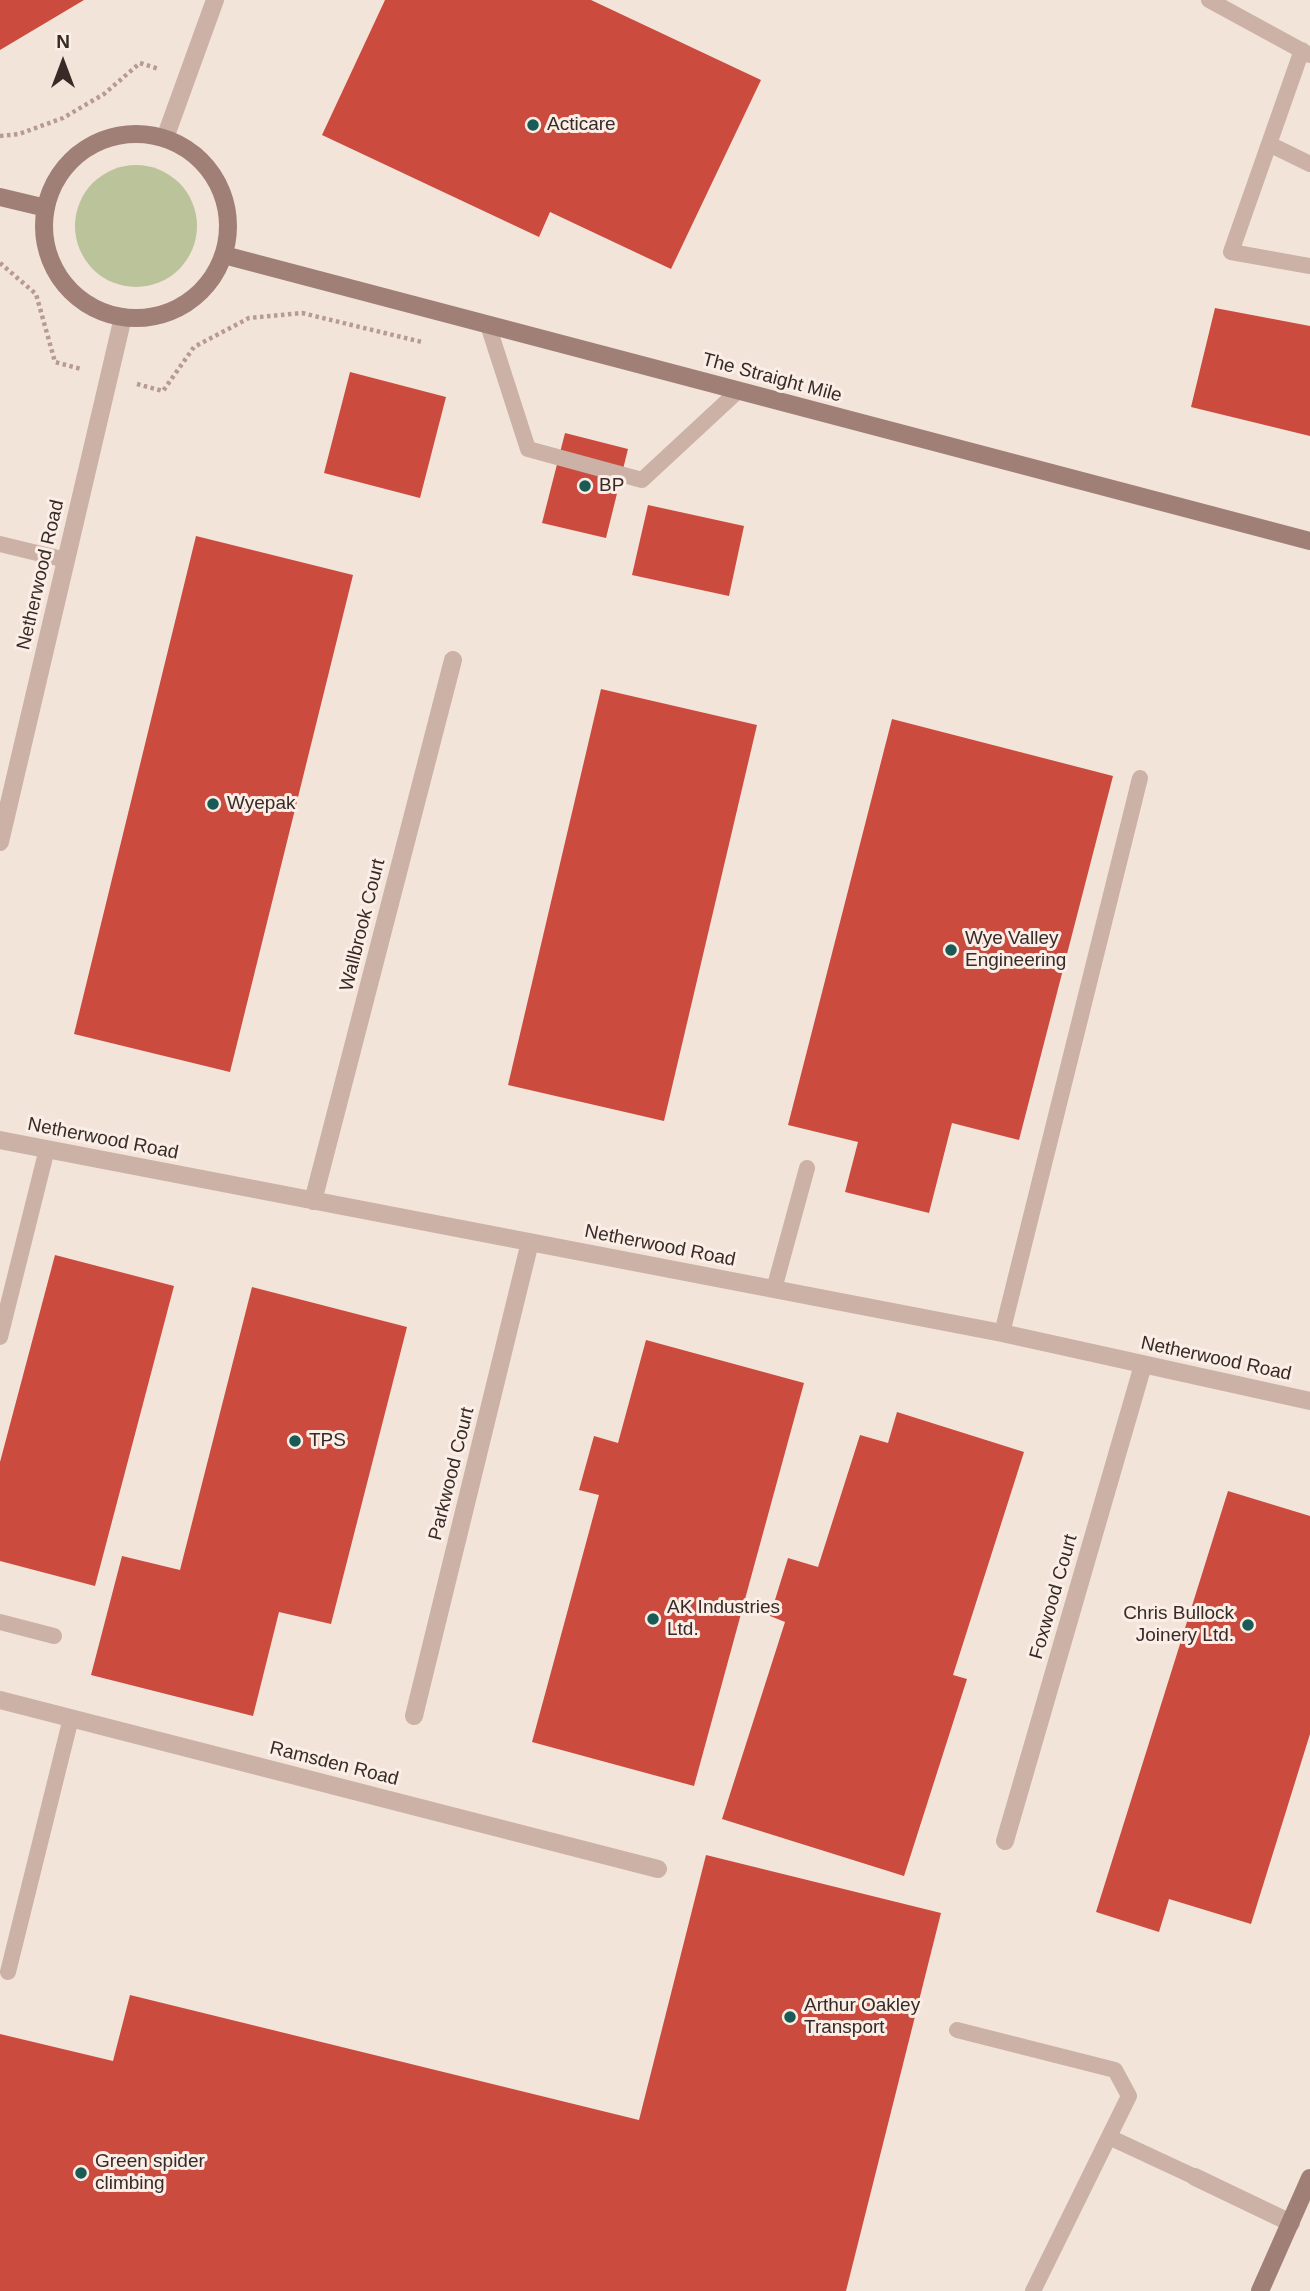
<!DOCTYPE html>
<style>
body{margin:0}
#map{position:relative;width:1310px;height:2291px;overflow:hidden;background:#f3e4da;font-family:Arial,sans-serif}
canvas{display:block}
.north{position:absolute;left:28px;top:28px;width:70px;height:70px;-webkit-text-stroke:5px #faeee7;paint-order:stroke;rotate:0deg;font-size:19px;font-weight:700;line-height:28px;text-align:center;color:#372a27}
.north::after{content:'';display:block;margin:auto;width:24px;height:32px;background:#372a27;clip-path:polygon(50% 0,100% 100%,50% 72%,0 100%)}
</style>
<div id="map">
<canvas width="1310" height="2291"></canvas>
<div class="north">N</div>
</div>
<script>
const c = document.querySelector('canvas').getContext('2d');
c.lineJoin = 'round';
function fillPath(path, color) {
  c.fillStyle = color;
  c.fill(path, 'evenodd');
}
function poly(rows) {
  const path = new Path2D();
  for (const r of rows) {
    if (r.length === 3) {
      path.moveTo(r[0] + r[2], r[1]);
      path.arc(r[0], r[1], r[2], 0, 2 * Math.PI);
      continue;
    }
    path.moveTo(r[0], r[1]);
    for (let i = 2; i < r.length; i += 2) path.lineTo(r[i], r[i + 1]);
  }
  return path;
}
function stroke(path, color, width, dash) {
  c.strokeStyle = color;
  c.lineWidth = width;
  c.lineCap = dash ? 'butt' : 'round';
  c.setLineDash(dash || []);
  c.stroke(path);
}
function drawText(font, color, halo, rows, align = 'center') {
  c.font = font + ' Arial,sans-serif';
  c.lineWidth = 6;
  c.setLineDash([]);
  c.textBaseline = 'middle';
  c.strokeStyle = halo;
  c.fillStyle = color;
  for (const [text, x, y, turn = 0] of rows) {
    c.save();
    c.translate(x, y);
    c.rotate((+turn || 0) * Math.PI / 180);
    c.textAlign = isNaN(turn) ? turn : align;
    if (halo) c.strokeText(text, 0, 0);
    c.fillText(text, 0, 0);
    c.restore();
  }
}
fillPath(poly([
 [136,226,61]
]), '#bbc39a');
fillPath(poly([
 [0,0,84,0,0,50],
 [385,0,591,0,761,80,671,269,550,212,539,237,322,135],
 [1215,308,1310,326,1310,436,1191,407],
 [350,372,446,397,420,498,324,473],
 [565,433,628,449,606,538,542,523],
 [648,505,744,526,729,596,632,575],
 [196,536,353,575,230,1072,74,1034],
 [601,689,757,725,664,1121,508,1085],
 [892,719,1113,776,1019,1140,952,1123,929,1213,845,1192,858,1142,788,1125],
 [55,1255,174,1286,95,1586,0,1561,0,1462],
 [252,1287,407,1327,331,1624,279,1612,253,1716,91,1675,122,1556,180,1570],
 [646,1340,804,1383,694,1786,532,1742,599,1495,579,1490,594,1436,618,1443],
 [897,1412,1024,1452,953,1675,967,1679,904,1876,722,1819,785,1622,770,1616,788,1558,818,1567,860,1435,888,1443],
 [1228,1491,1310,1516,1310,1734,1251,1924,1169,1899,1159,1932,1096,1912],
 [706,1855,941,1913,846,2291,0,2291,0,2034,113,2061,130,1995,639,2120]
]), '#cc4b3f');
stroke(poly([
 [0,136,19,134,63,118,104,94,140,63,159,69],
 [0,263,36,294,55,362,81,369],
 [137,384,163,391,194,347,249,318,302,313,422,342]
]), '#b89b90', 4.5, [3.5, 3.5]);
stroke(poly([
 [1209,0,1310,55],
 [1302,50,1231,252,1310,266],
 [1269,144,1310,164],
 [488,325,528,449,642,480,738,391],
 [0,544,66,560],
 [774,1289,807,1168],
 [1002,1333,1140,778],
 [0,1337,47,1149],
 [0,1622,54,1636],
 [8,1972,71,1718],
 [957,2030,1115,2070,1129,2096,1033,2291],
 [1109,2137,1195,2177]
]), '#ccb1a6', 16);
stroke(poly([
 [165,138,215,0],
 [0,842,123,317],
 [0,1140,1002,1333,1310,1401],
 [313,1201,453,660],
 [0,1700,658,1869],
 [414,1716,530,1242],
 [1005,1841,1143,1365],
 [1195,2177,1291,2223]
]), '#ccb1a6', 18);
stroke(poly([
 [136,226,92],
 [0,197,46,208],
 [224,255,1310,541],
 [1260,2291,1310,2178]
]), '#a07f77', 18);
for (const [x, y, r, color] of [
 [533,125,7,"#1a5b55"],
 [585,486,7,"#1a5b55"],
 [213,804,7,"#1a5b55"],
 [951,950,7,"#1a5b55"],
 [295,1441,7,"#1a5b55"],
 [653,1619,7,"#1a5b55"],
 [1248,1625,7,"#1a5b55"],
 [790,2017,7,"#1a5b55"],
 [81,2173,7,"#1a5b55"]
]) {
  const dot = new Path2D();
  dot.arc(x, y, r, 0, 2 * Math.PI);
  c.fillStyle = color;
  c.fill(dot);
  stroke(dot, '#faeee7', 2.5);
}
drawText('19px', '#372a27', '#faeee7', [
 ["Acticare",547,125],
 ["BP",599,486],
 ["Wyepak",227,804],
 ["Wye Valley",965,939],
 ["Engineering",965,961],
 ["TPS",309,1441],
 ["AK Industries",667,1608],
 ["Ltd.",667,1630],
 ["Chris Bullock",1234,1614,"right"],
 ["Joinery Ltd.",1234,1636,"right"],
 ["Arthur Oakley",804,2006],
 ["Transport",804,2028],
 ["Green spider",95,2162],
 ["climbing",95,2184]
], 'left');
drawText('19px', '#372a27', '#faeee7', [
 ["The Straight Mile",772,378,15],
 ["Netherwood Road",41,575,-77],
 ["Wallbrook Court",363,925,-76],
 ["Netherwood Road",103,1139,11],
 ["Netherwood Road",660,1246,11],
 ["Netherwood Road",1216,1359,12],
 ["Parkwood Court",452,1474,-76],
 ["Foxwood Court",1054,1597,-74],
 ["Ramsden Road",334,1764,14]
]);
</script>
